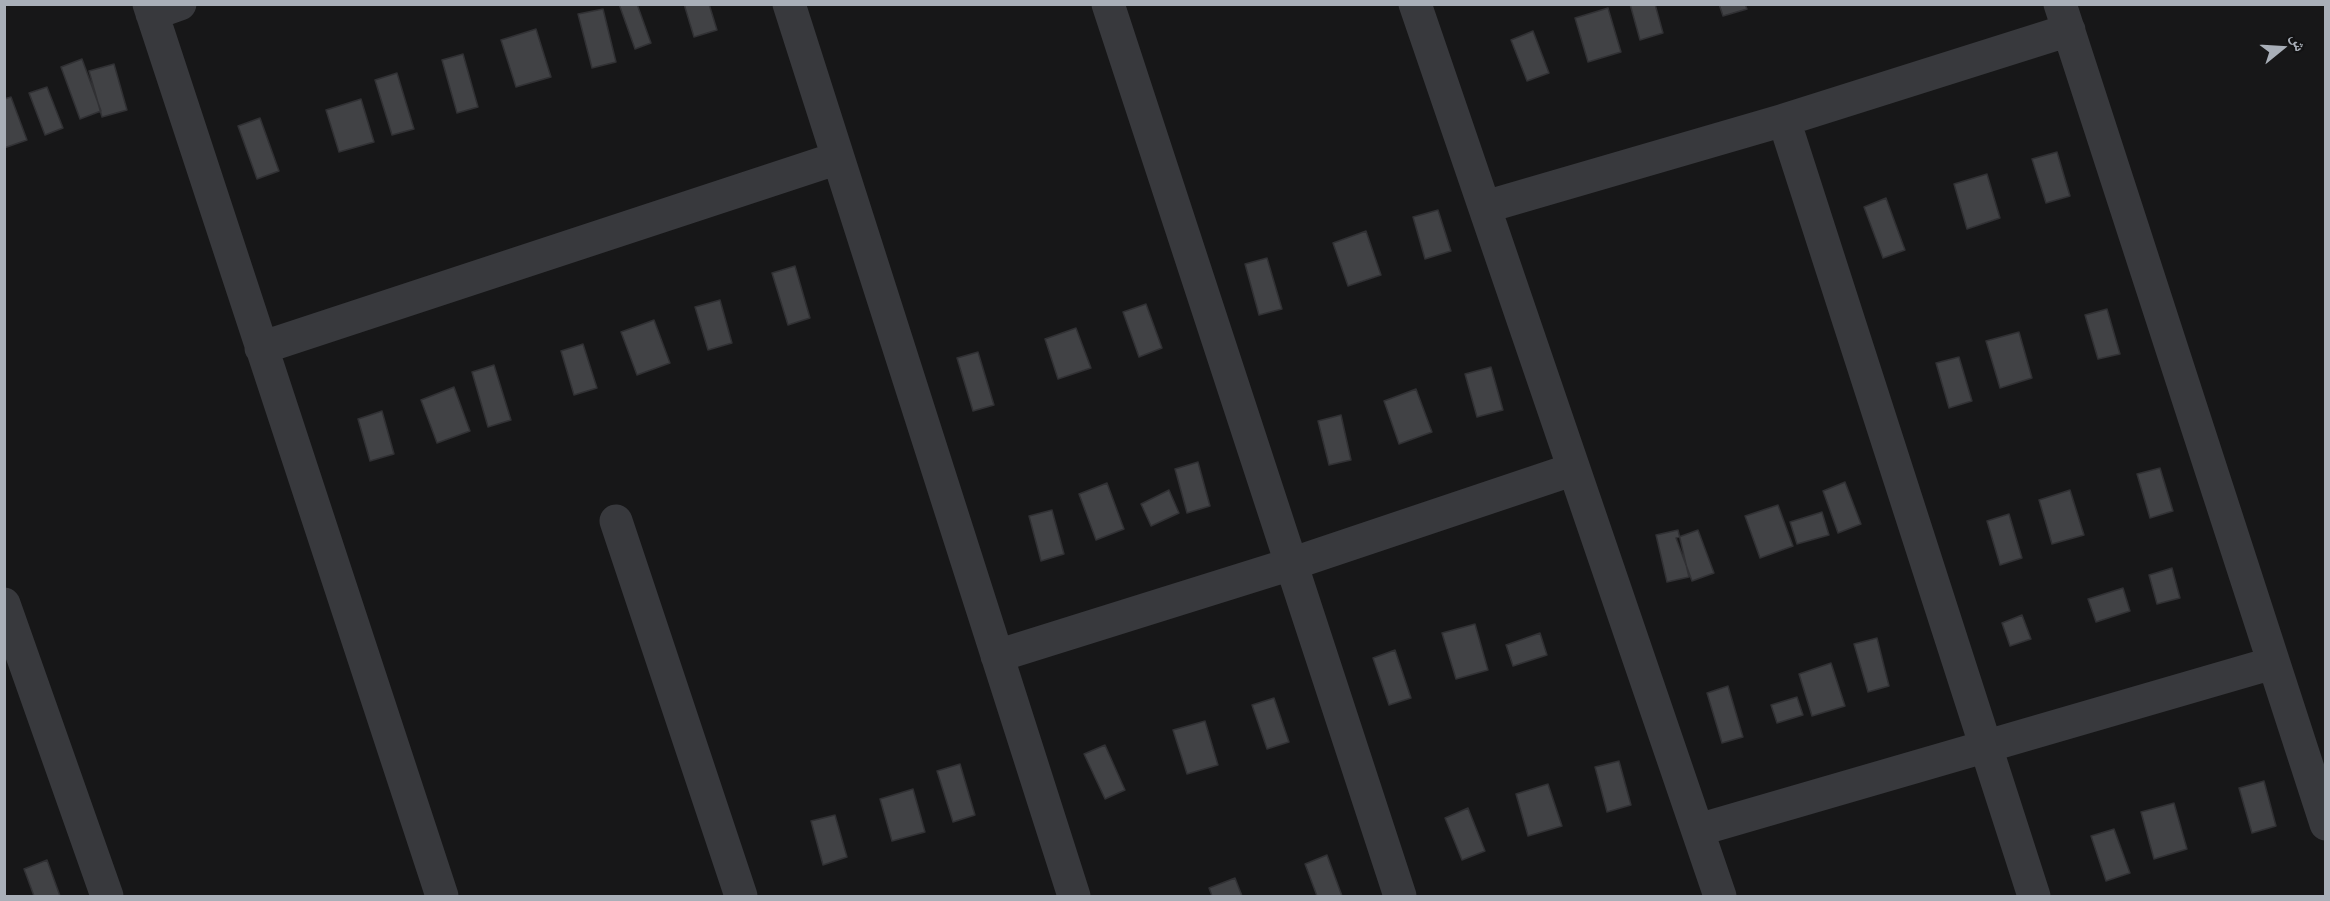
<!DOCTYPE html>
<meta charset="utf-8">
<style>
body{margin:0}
#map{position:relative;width:2330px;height:901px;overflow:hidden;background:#171718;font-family:"IBM Plex Sans","Noto Naskh Arabic",sans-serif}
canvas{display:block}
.frame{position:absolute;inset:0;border:6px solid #a9afb8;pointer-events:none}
.north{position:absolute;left:2252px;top:18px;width:60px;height:60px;-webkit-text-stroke:4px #121213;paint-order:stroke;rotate:72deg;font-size:16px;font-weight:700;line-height:24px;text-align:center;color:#a9afb8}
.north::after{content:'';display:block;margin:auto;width:21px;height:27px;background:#a9afb8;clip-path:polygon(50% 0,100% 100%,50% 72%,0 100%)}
</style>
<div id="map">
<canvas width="2330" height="901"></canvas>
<div class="frame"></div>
<div class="north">ش</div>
</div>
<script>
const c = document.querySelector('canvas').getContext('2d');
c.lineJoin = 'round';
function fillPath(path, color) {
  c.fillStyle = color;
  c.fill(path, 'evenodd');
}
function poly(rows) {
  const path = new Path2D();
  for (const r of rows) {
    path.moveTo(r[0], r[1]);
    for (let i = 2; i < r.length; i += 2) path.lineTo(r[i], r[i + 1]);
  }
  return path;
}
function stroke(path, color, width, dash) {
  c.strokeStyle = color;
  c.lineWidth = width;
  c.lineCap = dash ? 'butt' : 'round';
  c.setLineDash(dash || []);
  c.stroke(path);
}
const building = poly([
 [619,4,637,4,651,43,635,49,619,4],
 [684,4,709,4,717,30,694,37,684,4],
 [1630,4,1655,4,1663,33,1640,40,1630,4],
 [1719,4,1745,4,1747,9,1723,16,1719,4],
 [1608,8,1621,52,1588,62,1575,18,1608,8],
 [603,9,616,62,592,68,578,14,603,9],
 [536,29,551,77,516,87,501,40,536,29],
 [1533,31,1549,73,1527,81,1511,40,1533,31],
 [463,54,478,107,457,113,442,60,463,54],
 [82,59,101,111,80,119,61,67,82,59],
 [114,64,127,110,102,117,89,71,114,64],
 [397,73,414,129,392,135,375,80,397,73],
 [47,87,63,128,45,135,29,93,47,87],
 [11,97,27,140,4,148,4,99,11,97],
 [361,99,374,142,339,152,326,110,361,99],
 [260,118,279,171,257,179,238,126,260,118],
 [2057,152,2070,196,2046,203,2032,159,2057,152],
 [1987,174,2000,218,1967,229,1954,184,1987,174],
 [1886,198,1905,250,1883,258,1864,207,1886,198],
 [1438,210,1451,251,1425,259,1413,217,1438,210],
 [1366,231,1381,275,1348,286,1333,243,1366,231],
 [1267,258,1282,309,1259,315,1245,264,1267,258],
 [795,266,810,318,788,325,772,273,795,266],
 [720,300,732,343,708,350,695,307,720,300],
 [1146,304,1162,348,1139,357,1123,312,1146,304],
 [2107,309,2120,354,2098,359,2085,315,2107,309],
 [654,320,670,363,637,375,621,332,654,320],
 [1076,328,1091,368,1058,379,1045,339,1076,328],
 [2019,332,2032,378,2000,388,1986,341,2019,332],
 [583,344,597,388,574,395,561,351,583,344],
 [978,352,994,405,973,411,957,358,978,352],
 [1959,357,1972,401,1949,408,1936,363,1959,357],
 [494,365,511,420,488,427,472,372,494,365],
 [1491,367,1503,410,1477,417,1465,374,1491,367],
 [454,387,470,431,437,443,421,400,454,387],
 [1416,389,1432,432,1399,444,1384,401,1416,389],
 [382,411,394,454,370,461,358,419,382,411],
 [1341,415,1351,460,1329,465,1318,421,1341,415],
 [1198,462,1210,506,1187,513,1175,469,1198,462],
 [2160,468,2173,511,2150,518,2137,474,2160,468],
 [1845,482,1861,524,1838,533,1823,491,1845,482],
 [1107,483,1124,529,1096,540,1079,494,1107,483],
 [1169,490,1179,513,1151,526,1141,504,1169,490],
 [2070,490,2084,535,2052,544,2039,500,2070,490],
 [1778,505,1793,546,1760,558,1745,516,1778,505],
 [1052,510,1064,554,1041,561,1029,516,1052,510],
 [1822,512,1829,535,1797,544,1790,522,1822,512],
 [2009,514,2022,558,2000,565,1987,521,2009,514],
 [1678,530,1689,577,1667,582,1656,535,1678,530],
 [1698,530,1714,573,1692,581,1676,538,1698,530],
 [2172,568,2180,598,2157,604,2149,575,2172,568],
 [2123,588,2130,611,2096,622,2088,599,2123,588],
 [2022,615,2031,639,2010,646,2002,623,2022,615],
 [1475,624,1488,670,1456,679,1442,633,1475,624],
 [1540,633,1547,655,1513,666,1506,645,1540,633],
 [1877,638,1889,686,1868,692,1854,644,1877,638],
 [1395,650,1411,698,1389,705,1373,658,1395,650],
 [1831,663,1845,706,1812,716,1799,674,1831,663],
 [1728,686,1743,737,1722,743,1707,693,1728,686],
 [1797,697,1803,715,1777,723,1771,705,1797,697],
 [1274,698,1289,742,1267,749,1252,705,1274,698],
 [1205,721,1218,765,1187,774,1173,730,1205,721],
 [1105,745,1125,790,1105,799,1084,754,1105,745],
 [1619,761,1631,805,1607,812,1595,767,1619,761],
 [960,764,975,815,953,822,937,771,960,764],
 [2264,781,2276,826,2252,833,2239,788,2264,781],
 [1548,784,1562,826,1528,836,1516,794,1548,784],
 [913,789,925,832,892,841,880,799,913,789],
 [2174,803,2187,849,2154,859,2141,812,2174,803],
 [1468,808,1485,851,1462,860,1445,818,1468,808],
 [835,815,847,857,823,865,811,821,835,815],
 [2114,829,2130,873,2106,881,2091,836,2114,829],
 [1327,855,1342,896,1317,896,1305,864,1327,855],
 [47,860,60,896,34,896,24,869,47,860],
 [1235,878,1242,896,1212,896,1209,888,1235,878]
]);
fillPath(building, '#414245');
stroke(building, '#313134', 1.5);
stroke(poly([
 [149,4,442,896],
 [789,4,1074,896],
 [1108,4,1400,896],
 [1415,4,1720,896],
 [2060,4,2326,824],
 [152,14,180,4],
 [1784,120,2034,896],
 [1485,207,1784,120,2069,30],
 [261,348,838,158],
 [616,521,741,896],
 [4,604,107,896],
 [997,656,1291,564,1574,469],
 [1698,830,2273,663]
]), '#38393d', 33);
</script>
